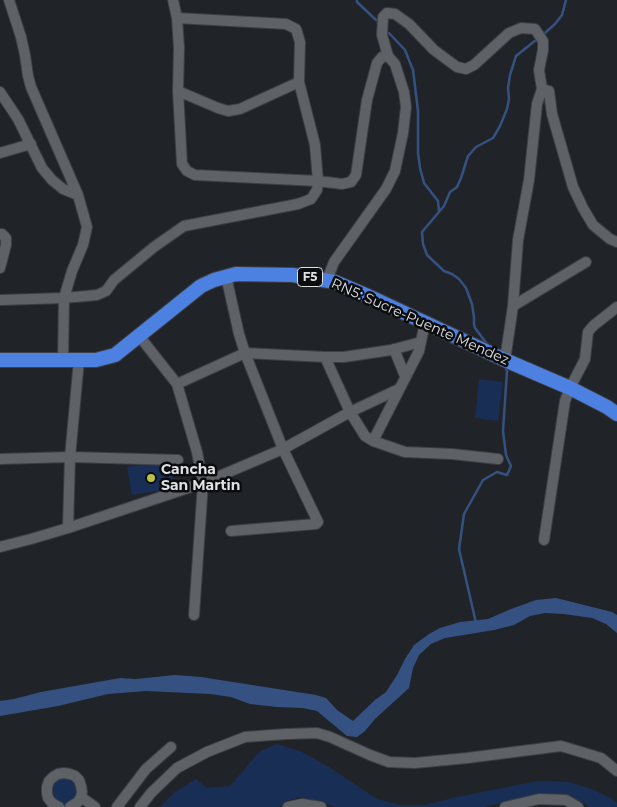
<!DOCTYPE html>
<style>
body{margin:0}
canvas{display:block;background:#202328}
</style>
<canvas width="617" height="807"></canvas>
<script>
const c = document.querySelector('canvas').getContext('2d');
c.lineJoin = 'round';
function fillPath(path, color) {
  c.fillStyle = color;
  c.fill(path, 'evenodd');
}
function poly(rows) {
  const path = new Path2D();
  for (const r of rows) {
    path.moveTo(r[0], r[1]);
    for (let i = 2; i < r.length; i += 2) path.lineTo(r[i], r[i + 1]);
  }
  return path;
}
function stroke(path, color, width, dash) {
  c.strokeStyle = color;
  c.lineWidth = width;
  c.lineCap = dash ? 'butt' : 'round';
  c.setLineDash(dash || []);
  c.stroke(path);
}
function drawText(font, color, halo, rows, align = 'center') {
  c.font = font + ' Montserrat,sans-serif';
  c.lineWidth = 5;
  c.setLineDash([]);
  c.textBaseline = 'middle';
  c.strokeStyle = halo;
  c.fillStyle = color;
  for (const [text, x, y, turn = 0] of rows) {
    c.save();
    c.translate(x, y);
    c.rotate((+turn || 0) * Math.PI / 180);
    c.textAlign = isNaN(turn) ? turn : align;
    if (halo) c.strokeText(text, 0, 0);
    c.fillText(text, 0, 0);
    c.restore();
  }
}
fillPath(poly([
 [479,379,503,382,498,421,475,418],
 [170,460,175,488,132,495,127,467],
 [277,744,302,752,329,767,377,799,401,805,425,805,457,797,538,781,569,782,594,790,612,799,617,803,617,807,589,807,584,803,570,796,535,795,484,807,336,807,313,800,300,797,287,801,280,807,160,807,175,792,196,779,207,788,230,786,259,752],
 [66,776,77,783,77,797,66,805,61,805,53,799,51,785,53,781]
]), '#182e55');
fillPath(poly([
 [556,598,612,612,617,615,617,633,606,624,592,618,564,614,545,613,530,616,514,625,494,630,445,638,431,644,419,655,413,668,409,688,375,719,365,731,357,737,347,736,317,711,303,708,277,707,250,704,231,697,210,694,146,691,108,694,58,706,0,716,0,701,14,699,41,692,120,678,136,679,175,675,201,677,316,695,326,698,337,710,353,721,375,700,386,692,397,675,405,659,414,645,429,634,440,628,460,622,488,619,511,609,536,600]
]), '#355182');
stroke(poly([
 [357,0,357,2,376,20],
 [389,33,405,50,413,70,418,111,418,153,420,168,424,183,438,201,439,212],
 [545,33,555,24,562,15,566,0],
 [487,344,475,328,474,324,474,317,472,304,466,288,459,279,452,274,444,271,427,255,423,244,422,232,444,206,450,192,457,187,461,178,468,156,476,147,493,138,500,126,507,109,509,99,508,88,510,75,516,56,536,40],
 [476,623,459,549,464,514,483,480,497,472,507,475,511,466,506,455,503,431,507,371,506,369]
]), '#355182', 2.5);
const minor = poly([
 [9,0,21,37,25,55,28,76,31,87,78,195,87,227,83,245,72,271,64,298,63,361],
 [173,0,177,18,179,48,178,91,218,108,228,111,240,109,299,82],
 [388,56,382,35,383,17,387,13,395,14,409,24,434,50,457,67,466,69,474,65,509,33,521,28,535,29,543,41,543,50,539,70,542,89],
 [178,91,182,164,187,171,195,175,318,181,342,184,351,182,356,175,367,100,377,63,382,57,388,56,395,64,404,92,406,107,403,133,395,171,386,189,334,262,327,280],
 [0,92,18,119,42,168,52,180,63,189,78,195],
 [0,153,31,144],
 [0,234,2,234,6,238,6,245,0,268],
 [226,276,239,334,245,353,283,449,318,522,316,524,231,531],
 [0,300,64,298,97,295,106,291,114,280,154,247,184,226,298,204,311,199,317,190,318,181,315,145,299,82,300,42,296,29,286,24,177,18],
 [513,306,586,262],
 [140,337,177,384,197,452,203,483,194,615],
 [394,349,405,376],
 [325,357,350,412,365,436,373,441,405,452,452,454,498,459],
 [505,360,513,306,518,240,529,180,537,104,542,89,549,91,552,114,573,187,583,208,593,225,610,239,617,242],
 [177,384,245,353,325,357,344,357,391,350,421,342],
 [373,441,419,351,425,323],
 [0,459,70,457,178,460],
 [68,528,70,457,79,360],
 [544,540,565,401,570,388,585,359,588,332,593,326,617,307],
 [0,547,31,539,68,528,203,483,283,449,350,412,399,389],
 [81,797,95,807],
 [59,807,52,803,48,798,47,793,47,787,49,781,53,777,58,774,64,773,70,774,75,776,79,780,81,786,82,792,81,797,78,802,70,807],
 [117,807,146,769,171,747],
 [140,807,151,793,177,768,207,752,245,737,286,734,317,733,330,737,370,755,389,762,415,763,467,758,561,746,601,758,617,771],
 [288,807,302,804,321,807],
 [505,807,539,799,566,800,578,807]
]);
const highway = poly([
 [0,360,96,360,115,355,201,286,214,280,236,274,293,275,335,282,368,296,505,360,570,388,607,407,617,414]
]);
stroke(minor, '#3d3f43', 12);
stroke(highway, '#3d3f43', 16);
stroke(minor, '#5e6267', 10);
stroke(highway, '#4c81e1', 14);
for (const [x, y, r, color] of [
 [151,478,5,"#bcc044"]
]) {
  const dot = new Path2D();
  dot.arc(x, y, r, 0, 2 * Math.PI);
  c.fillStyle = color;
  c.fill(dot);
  stroke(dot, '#0b0c0e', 2);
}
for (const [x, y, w] of [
 [310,277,25]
]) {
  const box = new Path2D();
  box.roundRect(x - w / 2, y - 9.5, w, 19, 4);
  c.fillStyle = '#0b0c0e';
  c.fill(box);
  stroke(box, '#dfe1e4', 1);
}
drawText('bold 12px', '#dfe1e4', null, [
 ["F5",310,277]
]);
drawText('14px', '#dfe1e4', '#0b0c0e', [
 ["RN5: Sucre-Puente Mendez",420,322,24]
]);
drawText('bold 14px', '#dfe1e4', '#0b0c0e', [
 ["Cancha",161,470],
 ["San Martin",161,486]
], 'left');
</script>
